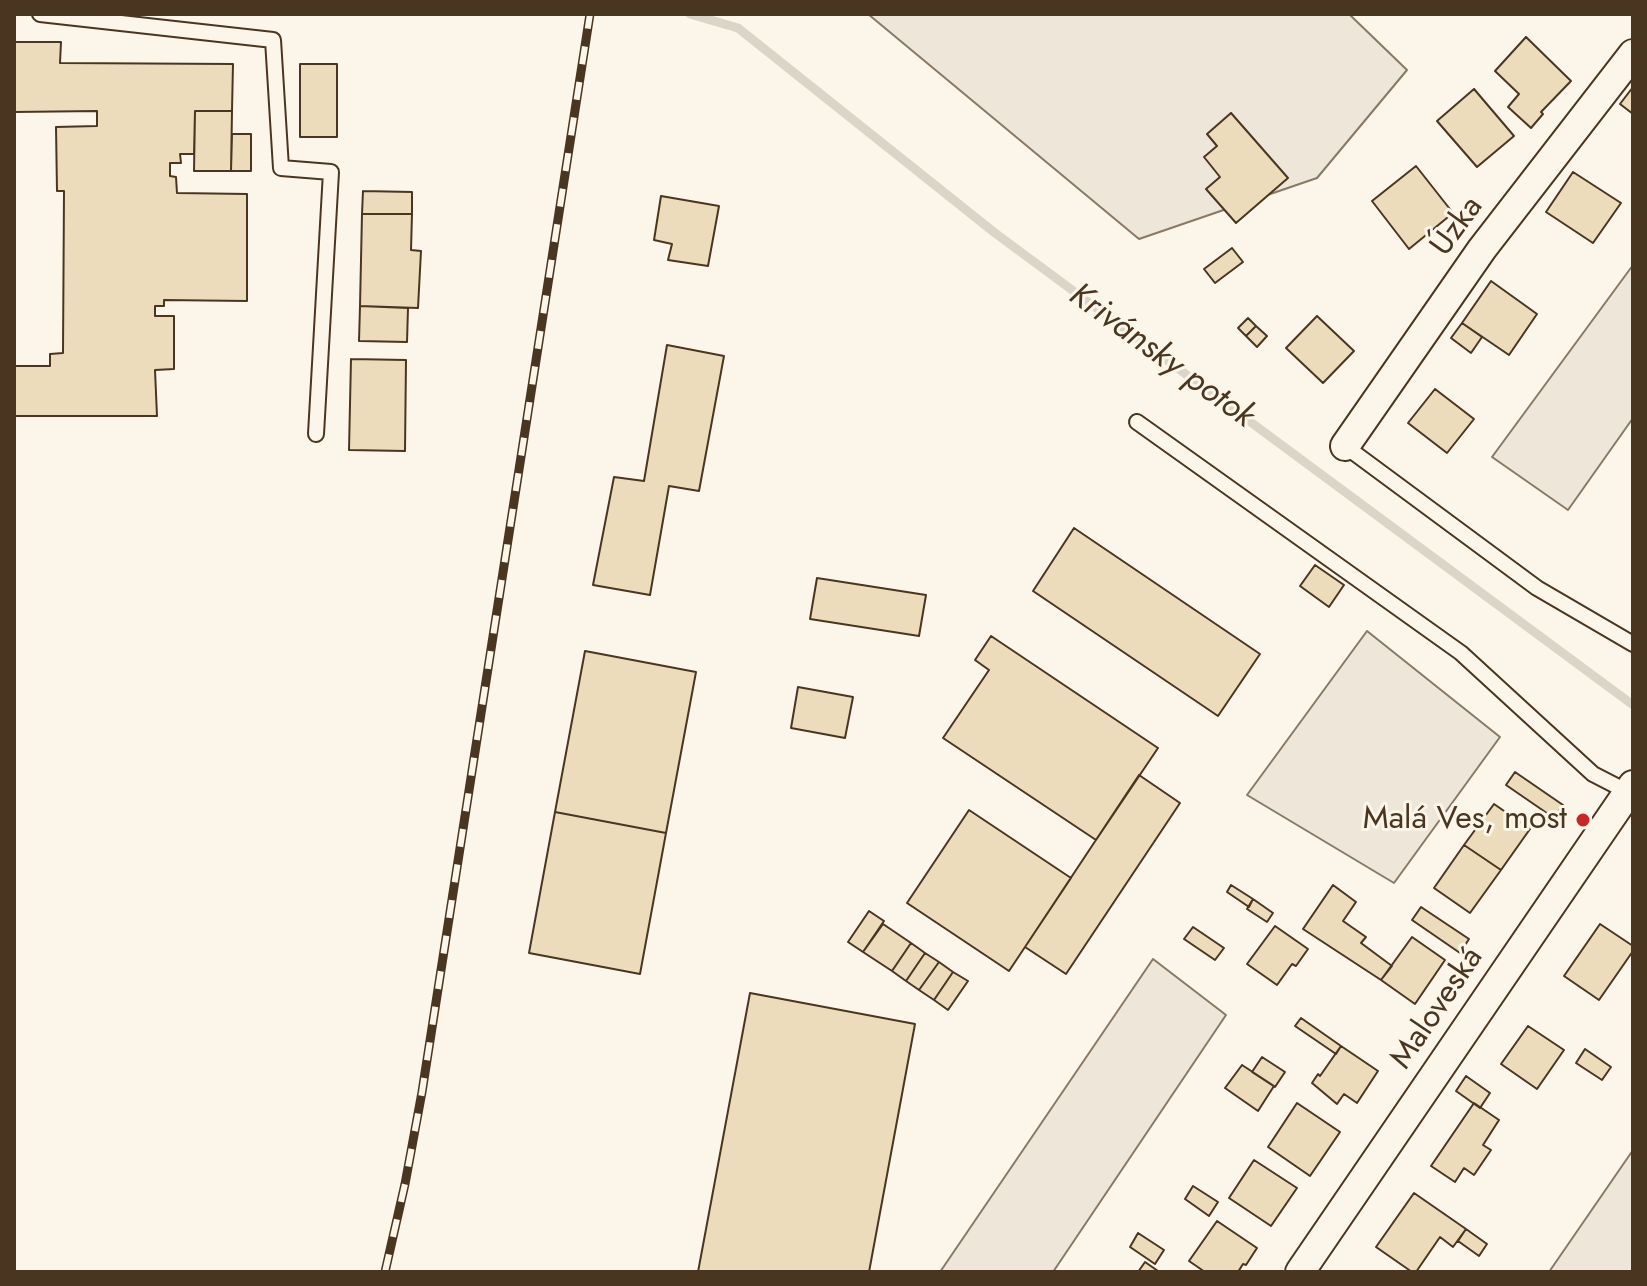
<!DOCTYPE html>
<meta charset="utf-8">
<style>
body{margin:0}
#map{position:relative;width:1647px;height:1286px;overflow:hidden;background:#fbf6e9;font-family:Jost,sans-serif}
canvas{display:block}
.frame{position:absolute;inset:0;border:16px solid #4a3520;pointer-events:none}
</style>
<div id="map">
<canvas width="1647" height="1286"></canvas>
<div class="frame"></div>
</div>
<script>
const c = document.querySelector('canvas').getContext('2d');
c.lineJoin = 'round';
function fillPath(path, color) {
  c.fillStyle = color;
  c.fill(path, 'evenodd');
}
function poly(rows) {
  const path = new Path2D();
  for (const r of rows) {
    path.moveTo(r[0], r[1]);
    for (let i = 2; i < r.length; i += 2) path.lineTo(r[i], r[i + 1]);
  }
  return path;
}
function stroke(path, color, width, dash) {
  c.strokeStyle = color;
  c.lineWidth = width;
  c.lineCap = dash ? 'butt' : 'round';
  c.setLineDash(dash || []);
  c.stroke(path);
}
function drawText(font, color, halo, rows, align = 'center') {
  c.font = font + ' Jost,sans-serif';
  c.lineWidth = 6;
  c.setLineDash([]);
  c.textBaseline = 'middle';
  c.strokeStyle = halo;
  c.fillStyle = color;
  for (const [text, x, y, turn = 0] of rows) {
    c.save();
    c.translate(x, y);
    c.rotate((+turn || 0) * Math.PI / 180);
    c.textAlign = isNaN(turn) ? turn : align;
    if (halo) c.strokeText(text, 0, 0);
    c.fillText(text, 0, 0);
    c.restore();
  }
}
const green = poly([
 [868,14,1349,14,1407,70,1317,178,1139,239,868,14],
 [1633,265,1633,418,1568,510,1492,457,1633,265],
 [1367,631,1500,737,1394,883,1247,795,1367,631],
 [1153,959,1226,1015,1053,1272,940,1272,1153,959],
 [1633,1150,1633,1272,1549,1272,1633,1150]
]);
fillPath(green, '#ede6d9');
stroke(green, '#887966', 2);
stroke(poly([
 [690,14,738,28,995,233,1633,705]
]), '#dcd4c6', 9);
const building = poly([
 [1526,37,1571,81,1541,112,1543,114,1531,128,1508,107,1519,94,1495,71,1526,37],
 [14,42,61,42,60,63,233,64,232,111,195,111,194,154,180,154,181,163,170,163,170,176,176,177,177,193,247,194,247,301,164,300,164,306,155,306,155,316,174,316,174,369,155,370,157,416,14,416,14,366,50,366,50,354,63,353,64,191,57,191,56,127,97,126,97,111,14,112,14,42],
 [300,64,337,64,337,137,300,137,300,64],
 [1633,87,1633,114,1620,104,1633,87],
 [1474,89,1514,136,1477,167,1437,121,1474,89],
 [195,111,232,111,231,171,194,171,195,111],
 [1231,113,1288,178,1236,223,1206,189,1220,177,1204,157,1217,146,1207,134,1231,113],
 [232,134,251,134,251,171,231,171,232,134],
 [1416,166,1453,213,1409,249,1372,201,1416,166],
 [1573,172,1621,203,1593,243,1546,212,1573,172],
 [363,191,412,192,412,214,362,214,363,191],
 [661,196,719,206,708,266,668,260,672,244,654,240,661,196],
 [362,214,412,214,411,250,421,251,418,308,360,306,362,214],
 [1232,248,1243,262,1215,283,1204,269,1232,248],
 [1491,281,1537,314,1509,355,1462,323,1491,281],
 [360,306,408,308,407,342,359,341,360,306],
 [1317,316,1354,351,1323,383,1286,348,1317,316],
 [1248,318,1256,326,1246,336,1238,328,1248,318],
 [1462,323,1482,337,1471,353,1451,338,1462,323],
 [1256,326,1267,336,1257,347,1246,336,1256,326],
 [667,345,724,356,699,491,669,486,650,595,593,585,614,477,644,481,667,345],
 [351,359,406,360,405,451,349,450,351,359],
 [1435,389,1474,419,1447,453,1408,423,1435,389],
 [1074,528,1260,654,1218,716,1033,591,1074,528],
 [1315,565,1344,585,1329,607,1300,586,1315,565],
 [817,578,926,595,919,636,810,619,817,578],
 [991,636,1158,748,1096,840,943,738,989,670,975,660,991,636],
 [585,651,696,672,666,833,555,812,585,651],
 [798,687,853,697,845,738,791,728,798,687],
 [1515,772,1563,805,1554,818,1506,785,1515,772],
 [1139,775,1180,803,1066,974,1025,947,1139,775],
 [1494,804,1530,829,1501,870,1464,845,1494,804],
 [969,810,1071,878,1009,971,907,903,969,810],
 [555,812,666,833,640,974,529,953,555,812],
 [1464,845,1501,870,1470,913,1434,888,1464,845],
 [1231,885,1253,899,1249,907,1227,892,1231,885],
 [1333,885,1356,902,1343,921,1366,937,1361,943,1392,966,1381,980,1303,929,1333,885],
 [1253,899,1273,913,1267,922,1247,909,1253,899],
 [1421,907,1469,939,1460,953,1412,920,1421,907],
 [869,911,884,921,863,952,848,942,869,911],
 [883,924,911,943,892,971,863,952,883,924],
 [1600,924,1633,946,1633,951,1599,1000,1564,976,1600,924],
 [1275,926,1308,949,1296,966,1292,964,1277,985,1247,964,1275,926],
 [1193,927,1224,948,1215,960,1184,939,1193,927],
 [1412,937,1445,960,1415,1004,1381,980,1412,937],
 [911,943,925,953,906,981,892,971,911,943],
 [925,953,939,962,919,990,906,981,925,953],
 [939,962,953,972,934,1000,919,990,939,962],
 [953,972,968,981,948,1010,934,1000,953,972],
 [750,993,915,1024,869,1272,698,1272,750,993],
 [1301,1018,1341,1046,1336,1054,1295,1026,1301,1018],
 [1528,1026,1564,1050,1537,1089,1501,1064,1528,1026],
 [1341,1046,1378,1071,1357,1103,1344,1094,1337,1104,1312,1083,1318,1074,1320,1076,1341,1046],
 [1585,1049,1611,1067,1602,1080,1576,1063,1585,1049],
 [1262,1057,1285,1072,1275,1087,1252,1072,1262,1057],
 [1242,1065,1274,1086,1258,1111,1225,1088,1242,1065],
 [1466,1076,1490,1093,1480,1108,1456,1091,1466,1076],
 [1297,1103,1340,1132,1310,1176,1268,1147,1297,1103],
 [1474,1103,1499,1120,1483,1145,1491,1150,1474,1175,1464,1168,1455,1182,1431,1166,1474,1103],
 [1254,1160,1297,1188,1271,1226,1229,1198,1254,1160],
 [1193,1186,1218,1202,1209,1216,1185,1199,1193,1186],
 [1414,1193,1466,1229,1453,1247,1440,1237,1416,1272,1412,1272,1376,1247,1414,1193],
 [1217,1221,1257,1248,1246,1265,1243,1264,1238,1272,1205,1272,1189,1261,1217,1221],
 [1466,1229,1487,1244,1479,1256,1458,1241,1466,1229],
 [1138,1233,1164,1250,1155,1264,1130,1247,1138,1233],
 [1145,1262,1158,1271,1157,1272,1138,1272,1145,1262]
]);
fillPath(building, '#ecdcbc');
stroke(building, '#4a3520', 2);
const lane = poly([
 [40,14,273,40,281,168,331,172,316,434],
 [1137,422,1461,653,1593,774,1628,792],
 [1345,446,1537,588,1633,644]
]);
const street = poly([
 [1345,446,1482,249,1633,54],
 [1300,1272,1633,785]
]);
stroke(lane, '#4a3520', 18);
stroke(street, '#4a3520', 32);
stroke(lane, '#fbf6e9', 14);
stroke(street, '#fbf6e9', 28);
const rail = poly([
 [385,1272,405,1184,422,1092,590,14]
]);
stroke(rail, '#4a3520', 9);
stroke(rail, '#fbf6e9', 6, [18]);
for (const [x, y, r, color] of [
 [1583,820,8,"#c62828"]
]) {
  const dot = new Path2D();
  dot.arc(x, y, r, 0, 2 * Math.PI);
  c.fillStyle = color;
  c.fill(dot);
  stroke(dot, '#fbf6e9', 3);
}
drawText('32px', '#4a3520', '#fbf6e9', [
 ["Úzka",1458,227,-54],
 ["Maloveská",1438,1009,-56]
]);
drawText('32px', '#4a3520', '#fbf6e9', [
 ["Malá Ves, most",1567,820]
], 'right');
drawText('italic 34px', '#4a3520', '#fbf6e9', [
 ["Krivánsky potok",1161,357,36]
]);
</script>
